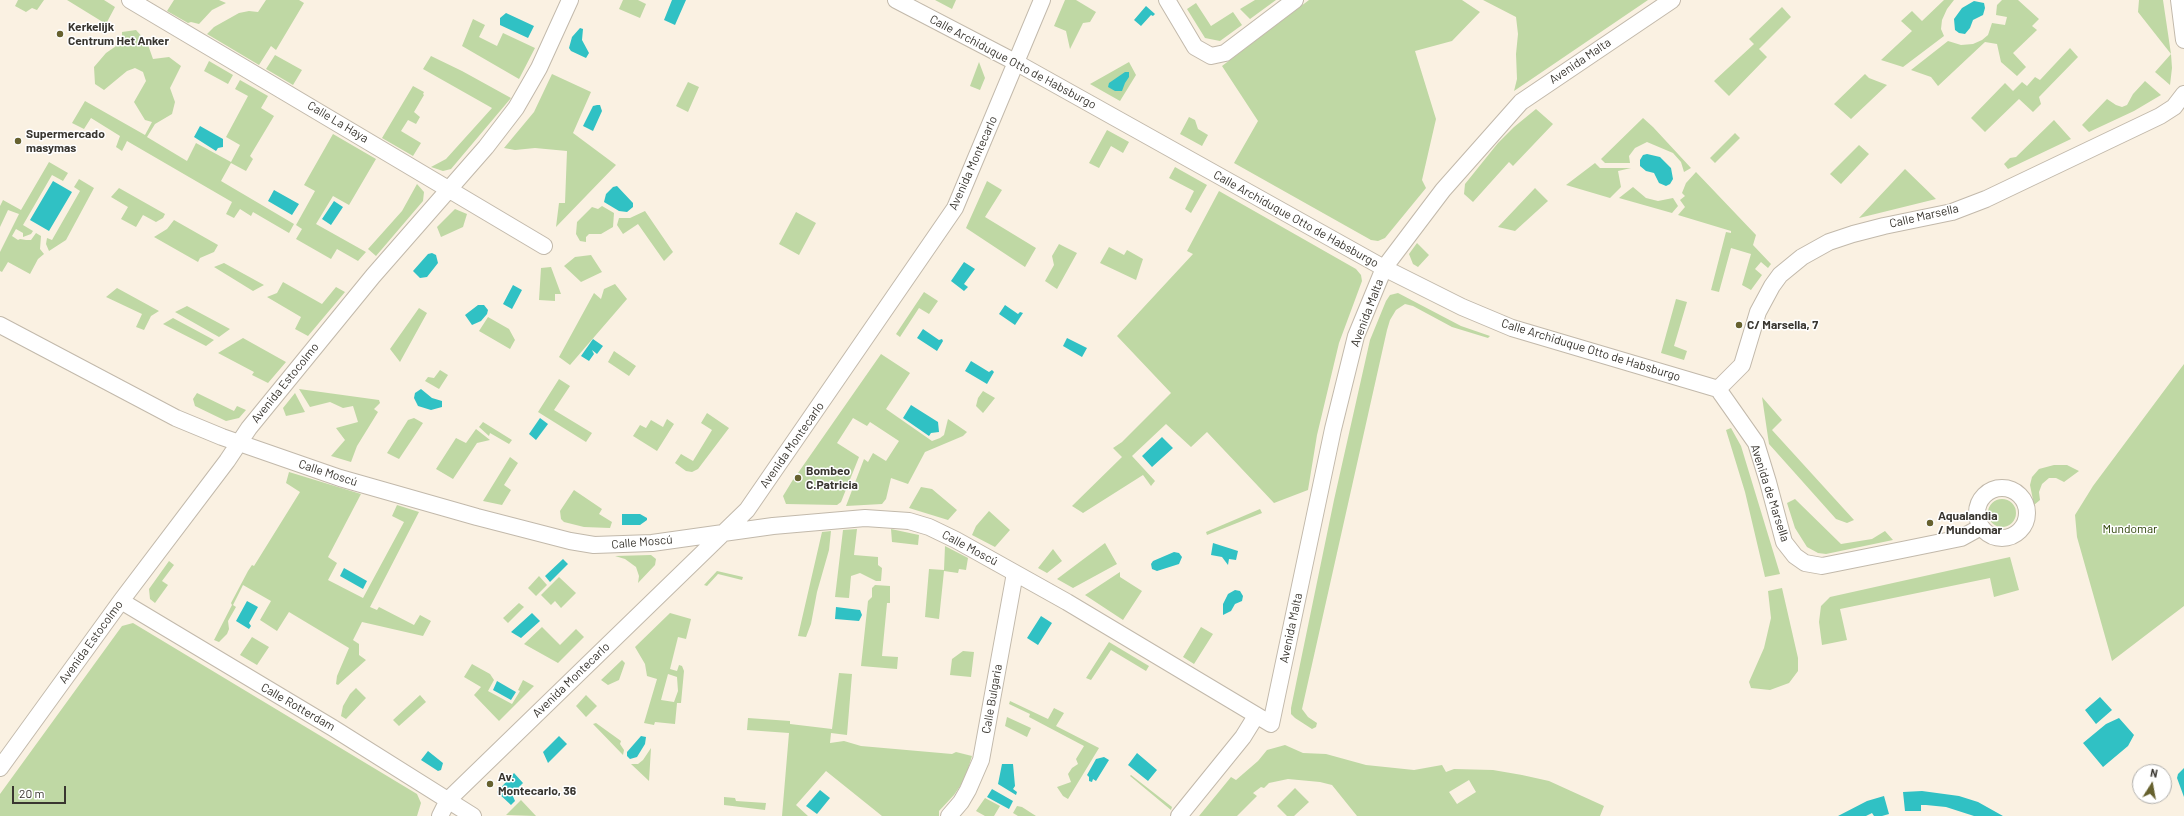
<!DOCTYPE html>
<meta charset="utf-8">
<style>
body{margin:0}
#map{position:relative;width:2184px;height:816px;overflow:hidden;background:#faf1e2;font-family:Barlow,sans-serif}
canvas{display:block}
.north{position:absolute;left:2132px;top:764px;width:40px;height:40px;box-sizing:border-box;background:#fff;border:1px solid #b0afac;border-radius:50%;rotate:11deg;font-size:11px;font-weight:700;line-height:16px;text-align:center;color:#393630}
.north::after{content:'';display:block;margin:auto;width:14px;height:18px;background:#66612e;clip-path:polygon(50% 0,100% 100%,50% 72%,0 100%)}
.scale{position:absolute;left:12px;top:786px;width:54px;height:18px;box-sizing:border-box;border:2px solid #393630;border-top:0;padding-left:5px;font-size:12px;line-height:14px;white-space:nowrap;color:#393630;-webkit-text-stroke:3px #fff;paint-order:stroke}
</style>
<div id="map">
<canvas width="2184" height="816"></canvas>
<div class="north">N</div>
<div class="scale">20 m</div>
</div>
<script>
const context = document.querySelector('canvas').getContext('2d');
context.lineJoin = 'round';
function paint(path, color) {
  context.fillStyle = color;
  context.fill(path, 'evenodd');
}
function poly(rows) {
  const path = new Path2D();
  for (const r of rows) {
    if (r.length === 3) {
      path.moveTo(r[0] + r[2], r[1]);
      path.arc(r[0], r[1], r[2], 0, 2 * Math.PI);
      continue;
    }
    path.moveTo(r[0], r[1]);
    for (let i = 2; i < r.length; i += 2) path.lineTo(r[i], r[i + 1]);
  }
  return path;
}
function strokePath(path, color, width, dash) {
  context.strokeStyle = color;
  context.lineWidth = width;
  context.lineCap = dash ? 'butt' : 'round';
  context.setLineDash(dash || []);
  context.stroke(path);
}
function drawText(font, color, halo, rows, align = 'center') {
  context.font = font + ' Barlow,sans-serif';
  context.lineWidth = 3;
  context.setLineDash([]);
  context.textBaseline = 'middle';
  context.strokeStyle = halo;
  context.fillStyle = color;
  for (const [text, x, y, turn = 0] of rows) {
    context.save();
    context.translate(x, y);
    context.rotate((+turn || 0) * Math.PI / 180);
    context.textAlign = isNaN(turn) ? turn : align;
    if (halo) context.strokeText(text, 0, 0);
    context.fillText(text, 0, 0);
    context.restore();
  }
}
paint(poly([
 [18,0,44,0,37,10,32,8,26,12,15,6],
 [67,0,104,0,115,7,106,24],
 [174,0,219,0,226,3,212,10,199,24,191,22,188,23,167,11],
 [266,0,299,0,304,3,276,50,271,46,259,65,207,34,214,27,239,13,249,11,258,12],
 [623,0,638,0,646,4,640,18,619,9],
 [935,0,956,0,952,9],
 [1065,0,1076,0,1096,12,1090,22,1083,23,1070,49,1066,31,1054,26],
 [1255,0,1276,0,1250,19,1240,9],
 [1309,0,1462,0,1480,12,1452,41,1415,51,1436,119,1422,180,1426,188,1385,238,1378,241,1371,240,1234,163,1258,121,1222,66],
 [1483,0,1648,0,1514,91,1517,79,1516,54,1518,34,1516,17],
 [1944,0,1954,0,1947,9,1942,20,1941,29,1944,36,1903,67,1881,60,1912,31,1901,21,1912,11,1922,21],
 [2002,0,2018,0,2039,19,2032,26,2037,30,2013,53,2026,67,2017,76,2001,62,1997,44,1985,42,1938,86,1931,77,1911,70,1948,41,1961,45,1973,44,1982,40,1988,35,1992,23,2005,25,2007,17,1996,15,1997,5],
 [2139,0,2163,0,2171,54,2172,68,2170,85,2155,72,2171,54,2138,12],
 [1196,3,1211,26,1233,12,1242,25,1220,41,1205,38,1187,9],
 [1782,7,1791,17,1759,49,1767,57,1729,96,1714,81,1754,44,1749,39],
 [473,19,485,25,479,37,497,46,503,33,535,48,519,79,462,46],
 [136,30,147,42,153,59,169,57,181,66,170,88,175,102,172,114,155,124,147,137,187,161,196,143,231,162,240,145,226,137,248,96,235,89,240,80,268,96,261,108,274,116,250,156,253,159,246,171,231,163,221,181,294,224,289,233,253,212,251,216,240,209,234,218,226,214,232,202,127,141,122,151,116,147,120,136,91,118,84,129,72,123,85,101,145,135,152,122,145,120,134,102,146,81,143,72,135,68,127,71,104,90,95,84,94,67,106,53,122,42,122,32],
 [2070,48,2078,57,2039,97,2041,104,2033,112,2019,99,1985,132,1971,118,2005,83,2013,91,2022,82,2027,86,2035,77,2040,80],
 [275,55,302,70,293,85,266,69],
 [431,56,462,71,511,98,451,169,443,171,431,167,446,159,492,108,423,69],
 [209,61,233,75,228,84,204,71],
 [979,62,985,78,980,90,970,86],
 [1129,62,1136,75,1120,101,1090,84],
 [552,74,591,92,573,133,616,165,556,227,559,203,565,203,567,151,535,148,515,150,504,148,534,112],
 [1865,74,1869,78,1887,85,1851,119,1834,104],
 [2145,81,2161,95,2134,111,2089,132,2082,125,2107,99,2116,105,2122,107,2127,105,2133,94],
 [688,82,699,87,688,112,676,106],
 [413,86,424,92,423,94,424,95,414,112,420,117,416,124,408,120,401,131,421,143,413,156,382,138],
 [1536,109,1553,124,1513,166,1509,162,1473,202,1464,194,1465,184,1498,143,1514,127],
 [1189,117,1195,120,1198,129,1208,135,1202,146,1180,134],
 [1643,118,1653,127,1691,168,1684,172,1681,162,1673,153,1647,142,1635,148,1629,156,1630,163,1605,163,1601,159],
 [2054,120,2071,139,2008,169,2004,164,2010,158,2016,157],
 [1107,130,1129,142,1123,153,1111,146,1099,168,1089,163],
 [1735,133,1740,138,1715,163,1710,158],
 [333,134,376,159,349,205,333,196,316,224,366,252,358,261,337,249,331,259,296,239,302,229,296,225,315,191,304,185],
 [1859,145,1869,154,1841,184,1830,174],
 [49,162,68,173,63,181,52,175,23,225,33,231,31,234,23,237,23,233,16,229,12,236,18,240,20,239,26,240,31,240,36,233,41,236,40,249,44,254,38,259,30,274,8,262,2,272,0,271,0,252,19,214,8,210,0,227,0,206,3,200,21,210],
 [1595,163,1600,168,1631,168,1618,171,1621,187,1610,198,1566,185],
 [1175,167,1207,185,1191,213,1185,209,1194,191,1169,178],
 [1905,169,1936,199,1859,218],
 [1696,172,1756,235,1753,245,1771,264,1768,268,1761,262,1755,269,1762,275,1751,290,1742,285,1751,254,1731,248,1719,292,1711,290,1726,232,1731,233,1731,231,1678,215,1685,207,1680,200,1685,196,1682,193,1686,183],
 [79,179,94,188,66,240,49,251,46,244,47,238,52,240,80,191,74,187],
 [987,181,1002,190,985,217,1036,248,1025,267,966,228],
 [417,184,424,192,423,201,376,256,368,249,402,211],
 [1633,187,1646,198,1658,201,1673,198,1678,206,1672,213,1619,198],
 [119,188,165,214,163,218,156,222,143,215,136,227,121,219,128,207,111,197],
 [1535,188,1548,201,1515,231,1498,227],
 [1219,191,1356,269,1361,275,1362,281,1339,343,1317,435,1308,490,1274,503,1207,432,1191,447,1166,424,1132,456,1155,481,1151,486,1143,475,1083,513,1072,506,1122,457,1113,448,1122,442,1171,393,1117,336,1193,254,1187,251],
 [602,206,614,213,613,227,601,234,589,234,586,237,586,242,580,241,576,234,577,222,592,207,598,209],
 [455,209,467,214,463,227,441,237,437,227],
 [645,211,673,252,664,261,638,224,623,234,617,225,619,218,630,218],
 [796,212,816,223,799,255,779,244],
 [174,220,218,245,214,252,200,258,198,262,154,237,167,229],
 [1417,243,1429,255,1418,267,1413,264,1409,254],
 [1059,244,1077,253,1057,289,1045,281,1054,265,1052,256],
 [1109,247,1124,255,1127,250,1143,259,1136,280,1100,263],
 [591,255,602,272,581,282,564,266,575,257],
 [224,263,264,285,253,291,214,267],
 [551,267,561,294,555,294,555,301,539,300,541,268],
 [283,282,322,304,336,287,345,292,308,336,295,329,301,317,267,297,277,293],
 [615,284,627,299,570,365,559,357,594,293,601,299,604,289],
 [117,288,159,311,151,316,144,330,136,327,142,314,106,297],
 [924,292,938,301,929,314,919,308,900,337,896,334],
 [1398,293,1461,326,1490,336,1488,338,1452,327,1413,306,1405,304,1396,310,1390,320,1387,330,1302,709,1308,717,1317,723,1316,727,1312,729,1295,718,1291,714,1291,708,1334,500,1370,340,1386,301,1390,295],
 [1676,299,1687,302,1674,346,1687,351,1684,360,1661,353],
 [187,306,230,329,219,337,175,312],
 [419,308,427,313,400,362,390,349],
 [488,317,509,329,515,340,510,349,479,331],
 [173,318,214,340,206,346,163,324],
 [243,338,286,362,268,383,252,375,254,372,218,353],
 [614,351,636,366,629,376,608,362],
 [881,354,910,373,886,409,932,441,940,438,944,435,948,419,967,432,963,436,925,452,908,484,891,478,886,499,882,504,846,506,864,459,868,462,873,453,886,461,899,441,870,422,867,426,853,418,837,443,859,457,841,502,837,505,786,504,783,496,794,478,799,481,802,477,798,473],
 [2184,364,2184,606,2112,661,2077,537,2075,515,2093,486],
 [440,370,448,375,439,389,425,381,428,377,434,378],
 [559,379,570,386,554,410,592,433,586,442,538,412],
 [299,389,379,400,380,403,374,409,378,412,357,446,351,462,331,456,345,440,336,428,358,422,353,406,343,408,330,402,310,407],
 [983,391,995,398,983,413,976,406,978,398],
 [197,393,234,411,237,406,246,410,239,418,226,421,195,406,193,399],
 [295,393,305,412,286,416,283,408],
 [1762,397,1782,420,1772,430,1854,520,1847,523,1836,519,1769,444],
 [707,413,729,428,698,469,692,472,686,471,675,463,681,454,693,461,712,430,701,423],
 [414,418,423,423,399,459,387,453,408,420],
 [667,419,674,424,657,451,633,436,640,425,646,428,651,420,663,427],
 [483,422,512,440,509,444,490,433,489,436,479,427],
 [1731,428,1741,446,1780,574,1765,577,1745,492,1726,430],
 [476,429,490,440,477,443,453,479,436,469,456,438,466,443],
 [510,457,518,463,504,485,511,490,502,505,483,501],
 [2054,465,2067,465,2079,471,2064,482,2056,478,2049,478,2042,484,2039,492,2040,500,2034,505,2030,485,2032,477,2039,469],
 [289,472,361,494,328,557,337,563,328,580,363,598,404,522,392,516,397,505,419,512,370,607,377,610,379,607,414,625,420,615,431,621,423,636,362,622,353,640,359,644,359,655,366,660,338,685,336,684,337,676,349,648,289,612,277,631,260,620,271,601,243,585,233,605,236,607,228,621,229,629,227,634,219,642,214,640,232,605,231,603,248,571,252,565,254,566,300,492,286,483],
 [921,487,932,489,957,510,948,520,909,508],
 [574,490,602,509,599,514,612,522,610,528,584,527,564,522,561,519,560,511],
 [2002,513,14],
 [1795,499,1841,544,1872,539,1885,531,1893,540,1826,554,1818,553,1807,547,1795,528,1787,503],
 [1260,509,1262,513,1207,535,1206,532],
 [989,511,1010,530,995,547,972,535,976,526],
 [857,529,854,555,878,557,878,565,882,568,881,581,876,581,860,573,851,576,849,598,835,597,843,530],
 [891,529,919,535,918,545,892,542],
 [831,531,829,550,817,592,811,624,806,637,798,636,822,532],
 [1105,543,1117,564,1073,588,1057,579],
 [945,546,968,558,966,570,959,569,958,573,944,571,939,619,925,617,929,569,944,570],
 [1053,549,1062,561,1047,573,1038,568],
 [651,555,656,559,655,565,638,583,639,576,636,567,625,559,615,556],
 [2010,557,2019,590,1994,597,1990,578,1840,609,1847,640,1822,645,1819,622,1821,606,1830,597],
 [169,561,174,565,162,581,168,585,155,603,150,599,149,589],
 [717,571,743,577,742,580,718,574,707,586,704,585],
 [1120,572,1120,577,1142,591,1123,620,1085,595],
 [539,576,547,585,536,596,528,588],
 [559,577,576,593,561,608,555,601,551,605,541,595],
 [875,585,890,586,890,603,887,603,882,656,898,657,897,669,861,666,868,601,872,597,872,588],
 [1782,588,1798,658,1798,671,1789,683,1770,690,1751,688,1749,682,1764,648,1771,618,1768,591],
 [519,603,524,607,508,623,503,618],
 [670,613,691,619,686,639,678,637,670,669,677,671,679,665,682,666,684,671,681,703,677,703,675,724,655,722,654,725,644,723,657,679,647,676,645,664,635,647],
 [668,674,677,677,678,691,674,702,661,700],
 [133,623,417,794,421,803,417,816,0,816,0,794,122,626],
 [542,627,560,645,576,629,584,637,558,663,524,644],
 [1201,627,1213,634,1194,664,1183,657],
 [252,637,269,647,257,665,240,655],
 [1109,642,1149,666,1146,671,1111,650,1091,680,1086,678],
 [963,651,974,652,971,677,950,675,952,659],
 [622,660,625,663,619,680,608,685,601,680],
 [472,664,490,674,494,680,488,691,512,704,520,691,518,690,523,680,534,686,499,721,474,695,481,687,464,677],
 [839,673,852,674,847,735,831,733,830,743,844,741,861,746,952,754,956,752,972,756,965,779,954,795,939,811,939,816,882,816,826,771,796,805,808,816,782,816,789,733,747,730,748,718,790,721,790,724,832,729],
 [356,688,366,698,346,719,341,716,343,706,350,694],
 [420,695,426,702,399,726,393,720],
 [586,695,597,706,586,717,576,706],
 [1010,701,1048,719,1054,708,1064,713,1056,726,1099,748,1068,799,1063,796,1057,787,1071,782,1068,774,1072,768,1078,764,1076,759,1084,746,1029,717,1030,714,1009,704],
 [1007,717,1031,728,1027,737,1005,726],
 [596,723,621,741,620,744,624,750,623,755,593,724],
 [1285,745,1303,753,1326,754,1366,765,1414,770,1442,765,1446,772,1454,769,1493,770,1522,775,1549,781,1604,806,1600,816,1357,816,1332,785,1320,782,1288,779,1269,783,1264,788,1261,787,1253,793,1257,796,1237,816,1199,816,1231,777,1236,780,1258,761,1267,750],
 [1469,780,1476,792,1457,804,1449,792],
 [651,748,649,781,631,764,638,764,643,760],
 [1131,775,1172,807,1171,810,1130,776],
 [1295,788,1309,802,1294,816,1287,816,1277,806],
 [724,797,735,798,736,801,766,803,765,810,724,805],
 [985,798,1000,806,994,816,985,816,976,811],
 [521,800,536,816,506,815],
 [1017,806,1022,807,1036,816,1018,816,1013,813]
]), '#bfd8a4');
paint(poly([
 [672,0,686,0,675,25,664,20],
 [1974,1,1984,3,1985,8,1983,15,1973,20,1970,28,1965,34,1959,33,1955,30,1954,19,1962,8],
 [1146,6,1155,14,1153,16,1151,15,1141,26,1134,20],
 [506,13,534,26,528,38,500,25,500,18],
 [580,28,583,29,582,40,589,53,586,58,571,51,569,48,572,37],
 [1125,72,1129,72,1129,77,1125,83,1122,91,1115,91,1108,87,1109,83],
 [597,105,600,105,602,111,593,131,583,126,593,106],
 [200,126,223,139,223,147,218,148,216,151,194,137],
 [1647,154,1660,157,1671,168,1673,179,1670,184,1666,186,1659,183,1654,173,1646,171,1640,166,1640,160,1643,155],
 [53,181,72,192,49,231,30,220],
 [617,186,633,203,633,207,627,212,619,211,604,202,606,194,613,187],
 [274,190,299,204,292,215,268,201],
 [334,201,343,207,331,225,322,219],
 [432,253,436,255,438,263,427,277,420,278,413,271,428,254],
 [964,262,975,269,964,284,968,287,964,291,951,281],
 [513,285,522,290,512,309,503,304],
 [478,305,484,305,488,310,487,314,481,321,472,325,465,315],
 [1005,305,1018,314,1020,312,1023,313,1015,325,999,314],
 [923,329,939,340,942,339,943,341,937,351,917,338],
 [1067,338,1087,348,1082,357,1063,346],
 [593,339,603,346,597,354,592,350,594,354,589,361,581,356],
 [971,361,989,372,992,370,994,372,987,384,965,371],
 [421,389,432,398,442,401,442,407,431,410,418,406,414,398,415,393],
 [911,405,938,422,939,432,931,433,929,436,903,418],
 [540,418,548,424,536,440,529,434],
 [1162,437,1173,448,1152,467,1142,456],
 [622,514,640,514,647,518,647,520,640,525,622,525],
 [1213,543,1238,551,1236,560,1229,559,1228,565,1222,557,1211,555],
 [1174,552,1179,553,1182,557,1179,564,1157,571,1152,569,1151,564,1153,561],
 [563,559,568,564,550,582,545,576],
 [344,568,367,581,363,589,340,576],
 [1235,590,1240,591,1243,596,1242,601,1235,604,1231,611,1223,615,1223,604,1228,594],
 [247,601,258,607,249,623,251,626,249,629,236,621],
 [836,607,860,610,862,615,859,621,835,619],
 [532,613,540,621,521,638,511,632],
 [1041,616,1052,623,1038,645,1027,638],
 [497,681,516,692,511,700,493,690],
 [2100,697,2112,710,2096,724,2085,710],
 [2119,718,2134,735,2128,746,2103,767,2083,743,2106,724],
 [559,736,567,744,548,763,543,752],
 [641,736,646,737,645,744,637,757,630,759,627,756,627,752],
 [428,751,443,763,441,770,438,771,421,760],
 [1137,753,1157,770,1148,781,1128,765],
 [1104,757,1109,760,1096,781,1093,779,1092,782,1089,781,1089,777,1087,775,1096,759],
 [1002,764,1013,764,1015,786,1013,789,1017,792,1016,795,998,784],
 [2184,768,2184,797,2177,778,2178,774],
 [514,773,523,783,512,794,515,801,511,805,497,792],
 [992,789,1013,801,1009,809,987,797],
 [820,790,830,798,817,814,806,806],
 [1922,791,1959,796,1978,802,2003,816,1974,816,1946,807,1926,805,1921,805,1921,811,1905,811,1903,792],
 [1884,796,1889,814,1882,816,1874,816,1872,813,1866,816,1838,816,1867,801]
]), '#30c1c4');
const street = poly([
 [130,0,544,246],
 [896,0,1017,63,1384,268,1462,307,1512,328,1718,389],
 [1167,0,1195,47,1211,56,1225,53,1295,0],
 [2179,0,2184,40],
 [0,325,176,418,222,437,340,478,477,517,570,541,594,545,652,543,773,526,865,518,909,521,929,527,956,540,1067,602,1271,724,1333,429,1356,336,1384,268,1443,190,1521,102,1672,0],
 [1718,389,1742,365,1758,312,1772,286,1780,275,1802,257,1829,242,1853,234,1884,226,1952,212,1986,199,2160,116,2174,107,2184,94],
 [1718,389,1756,443,1768,482,1784,542,1795,556,1805,563,1822,566,1902,550,1961,538,1981,527],
 [2002,513,25],
 [121,601,333,728,473,816],
 [0,768,121,601,227,461,249,428,373,276,486,147,516,108,539,68,570,0],
 [440,816,448,800,747,510,955,208,1042,0],
 [949,816,961,802,968,790,981,760,1015,573],
 [1179,816,1243,737,1256,716]
]);
strokePath(street, '#c2b9ab', 18);
strokePath(street, '#fff', 16);
for (const [x, y, r, color] of [
 [60,34,4,"#66612e"],
 [18,141,4,"#66612e"],
 [1739,325,4,"#66612e"],
 [798,478,4,"#66612e"],
 [1930,523,4,"#66612e"],
 [490,784,4,"#66612e"]
]) {
  const dot = new Path2D();
  dot.arc(x, y, r, 0, 2 * Math.PI);
  context.fillStyle = color;
  context.fill(dot);
  strokePath(dot, '#fff', 1.5);
}
drawText('bold 12px', '#393630', '#fff', [
 ["Kerkelijk",68,27],
 ["Centrum Het Anker",68,41],
 ["Supermercado",26,134],
 ["masymas",26,148],
 ["C/ Marsella, 7",1747,325],
 ["Bombeo",806,471],
 ["C.Patricia",806,485],
 ["Aqualandia",1938,516],
 ["/ Mundomar",1938,530],
 ["Av.",498,777],
 ["Montecarlo, 36",498,791]
], 'left');
drawText('12px', '#393630', '#fff', [
 ["Avenida Malta",1580,61,-34],
 ["Calle Archiduque Otto de Habsburgo",1013,62,28],
 ["Calle La Haya",338,122,31],
 ["Avenida Montecarlo",973,163,-66],
 ["Calle Marsella",1924,216,-13],
 ["Calle Archiduque Otto de Habsburgo",1296,219,29],
 ["Avenida Malta",1367,313,-69],
 ["Calle Archiduque Otto de Habsburgo",1591,350,17],
 ["Avenida Estocolmo",285,383,-51],
 ["Avenida Montecarlo",792,445,-55],
 ["Calle Moscú",328,473,18],
 ["Avenida de Marsella",1770,493,72],
 ["Calle Moscú",642,542,-5],
 ["Calle Moscú",970,548,28],
 ["Avenida Malta",1291,628,-78],
 ["Avenida Estocolmo",91,642,-54],
 ["Avenida Montecarlo",571,680,-44],
 ["Calle Bulgaria",992,699,-80],
 ["Calle Rotterdam",298,707,30]
]);
drawText('12px', '#294003', '#fff', [
 ["Mundomar",2130,529]
]);
</script>
